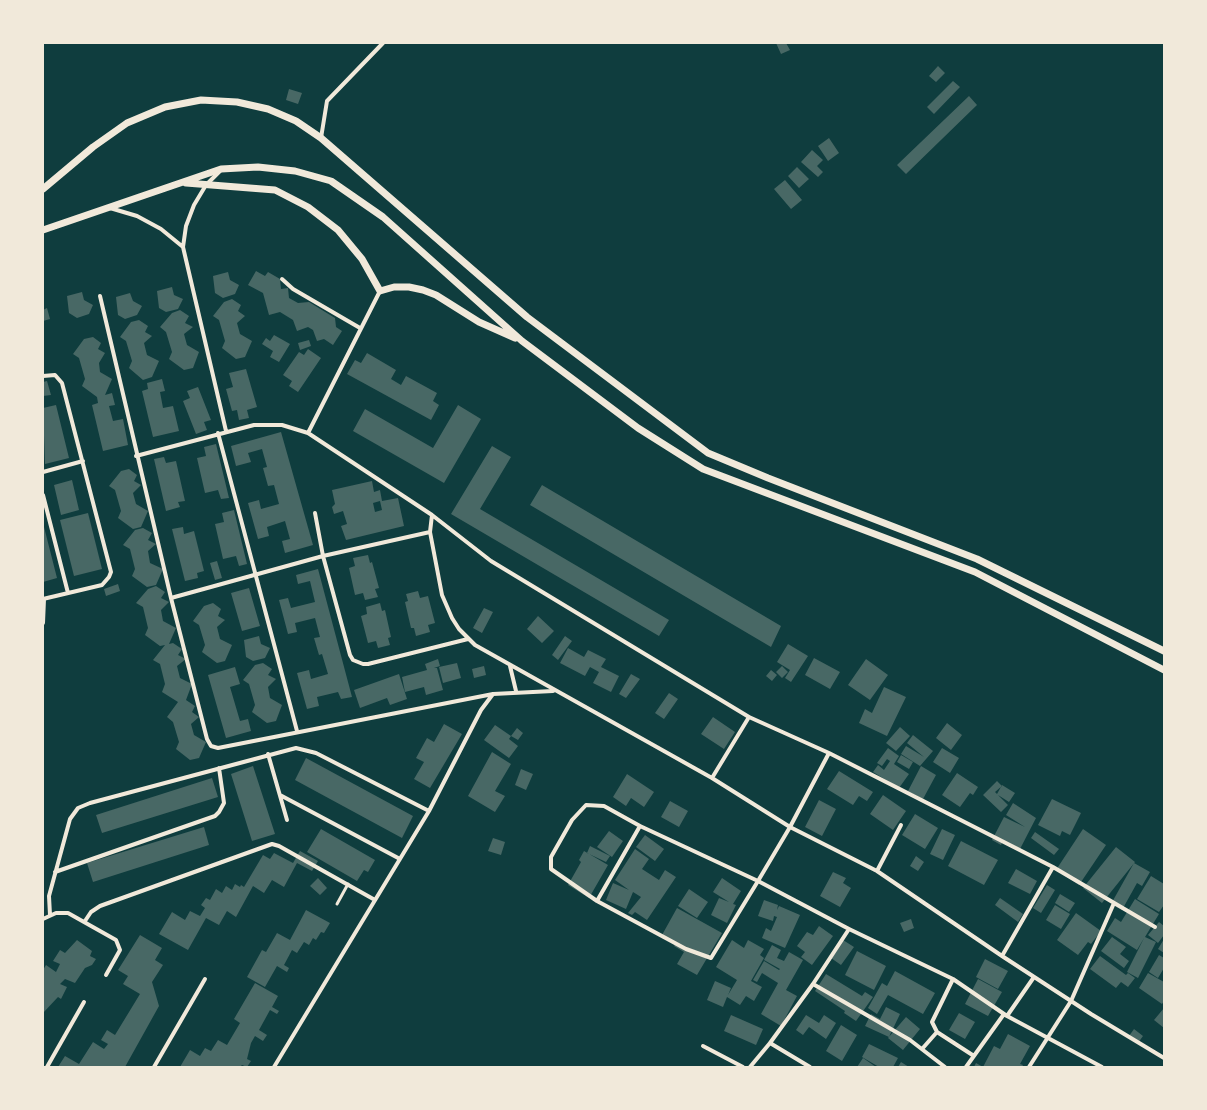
<!DOCTYPE html>
<style>
body{margin:0}
#map{position:relative;width:1207px;height:1110px;overflow:hidden;background:#0f3d3e;font-family:Inter,sans-serif}
canvas{display:block}
.frame{position:absolute;inset:0;border:44px solid #f1e9da;pointer-events:none}
</style>
<div id="map">
<canvas width="1207" height="1110"></canvas>
<div class="frame"></div>
</div>
<script>
const context = document.querySelector('canvas').getContext('2d');
context.lineJoin = 'round';
function paint(path, color) {
  context.fillStyle = color;
  context.fill(path, 'evenodd');
}
function poly(rows) {
  const path = new Path2D();
  for (const r of rows) {
    path.moveTo(r[0], r[1]);
    for (let i = 2; i < r.length; i += 2) path.lineTo(r[i], r[i + 1]);
  }
  return path;
}
function strokePath(path, color, width, dash) {
  context.strokeStyle = color;
  context.lineWidth = width;
  context.lineCap = dash ? 'butt' : 'round';
  context.setLineDash(dash || []);
  context.stroke(path);
}
paint(poly([
 [776,43,786,43,790,50,781,54],
 [938,66,945,73,936,82,929,76],
 [953,81,960,87,934,114,927,107],
 [289,89,302,93,298,104,286,100],
 [969,96,977,105,906,174,897,165],
 [829,138,839,153,828,161,818,146],
 [812,150,823,160,817,166,823,172,818,177,801,162],
 [797,167,809,179,799,188,788,176],
 [785,180,802,200,791,209,774,189],
 [256,271,265,276,268,272,280,279,281,289,288,288,289,298,298,303,309,302,335,318,336,327,342,331,333,345,324,339,317,341,313,330,308,327,297,331,293,320,280,312,269,315,263,293,248,285],
 [228,272,230,280,239,285,235,294,223,298,215,293,213,276],
 [172,287,174,295,183,299,178,309,166,312,159,308,157,291],
 [82,292,84,300,93,305,89,314,77,318,69,313,67,296],
 [130,293,133,301,142,306,137,315,125,319,118,315,116,297],
 [232,299,241,305,238,311,245,316,237,323,240,334,252,341,245,357,236,359,222,348,225,341,219,320,213,316,224,302],
 [47,308,50,319,43,321,43,310],
 [180,310,189,316,185,323,193,327,184,334,187,345,199,352,193,368,184,370,169,359,172,352,166,332,160,327,172,313],
 [139,320,148,326,145,332,152,336,144,343,147,355,159,361,152,377,143,380,129,368,132,361,126,341,120,337,131,322],
 [274,335,290,344,279,362,270,357,273,351,262,344,266,338,270,341],
 [93,337,101,343,98,349,105,353,99,363,100,372,112,379,105,395,112,393,115,405,109,406,113,421,123,419,128,445,103,451,92,405,98,403,97,397,82,386,85,379,79,358,73,354,84,339],
 [309,340,311,346,300,350,298,343],
 [308,349,321,358,298,392,289,386,292,381,283,375,299,352,304,355],
 [367,353,396,370,391,379,401,385,406,376,437,393,433,401,439,405,431,420,347,374,355,360,361,363],
 [246,369,257,407,247,410,249,418,239,420,237,410,232,411,226,389,233,387,229,373],
 [162,379,165,391,160,392,163,408,173,406,179,431,153,437,142,391,148,389,147,383],
 [47,381,51,395,43,396,43,382],
 [198,387,211,420,204,422,207,430,196,434,183,401,190,398,187,391],
 [56,405,69,458,45,464,43,408],
 [458,405,481,419,444,483,353,431,365,409,433,448],
 [281,432,313,545,285,553,282,541,290,539,285,521,267,527,269,536,258,539,248,503,259,500,261,509,279,504,274,485,268,486,263,468,267,467,262,449,248,453,251,462,236,466,231,446],
 [216,444,229,498,221,499,218,490,205,493,197,458,206,456,204,447],
 [492,446,511,457,480,509,669,620,659,636,451,514],
 [164,457,166,463,176,461,185,501,178,502,180,507,166,511,154,459],
 [129,469,137,475,134,481,141,485,133,493,136,504,148,511,141,527,133,529,118,518,121,511,115,490,109,486,121,471],
 [72,480,79,510,61,515,54,485],
 [372,481,374,492,380,490,382,501,398,498,404,526,346,540,341,526,347,524,343,511,334,514,332,507,335,504,332,490],
 [380,501,382,510,375,512,373,503],
 [542,485,781,626,771,647,530,505],
 [234,510,247,564,239,566,236,556,223,559,215,524,224,522,222,513],
 [88,513,102,569,74,576,60,520],
 [43,523,57,578,43,582],
 [183,527,184,534,194,531,204,571,197,573,198,578,185,581,172,529],
 [143,528,152,533,148,540,156,544,148,551,150,563,163,569,156,585,147,587,132,576,135,569,130,549,123,545,135,530],
 [368,555,370,563,372,562,379,588,375,589,378,597,365,600,363,593,355,595,349,568,355,566,353,558],
 [217,561,222,578,215,580,210,563],
 [318,569,352,697,341,699,338,692,317,697,319,706,307,709,297,673,309,670,311,679,328,674,322,654,319,655,314,638,320,637,315,618,295,623,297,632,288,634,279,600,288,598,291,608,315,602,310,581,298,584,296,575],
 [118,584,120,591,106,596,104,589],
 [156,586,165,592,161,598,169,602,161,610,163,621,176,628,169,644,173,643,182,649,178,655,186,659,177,666,180,678,192,684,186,700,195,706,192,712,199,717,191,724,194,735,206,742,199,758,190,760,176,749,179,742,173,722,167,717,178,702,162,692,165,684,160,664,153,660,165,645,160,646,145,635,148,628,143,607,136,603,148,589],
 [249,588,260,626,242,631,231,593],
 [418,591,420,598,428,596,435,623,428,625,430,632,416,636,414,628,411,628,405,602,408,601,406,594],
 [213,603,221,609,218,616,225,620,217,627,220,639,232,645,225,661,217,663,202,652,205,645,199,625,193,621,204,606],
 [380,603,382,611,385,610,391,637,388,638,390,645,378,648,376,641,368,643,361,616,367,614,366,607],
 [484,608,493,612,482,633,473,628],
 [538,616,554,631,542,643,527,629],
 [259,636,261,644,270,648,265,658,253,661,246,657,244,640],
 [565,636,572,641,558,660,552,655],
 [788,644,808,656,791,682,785,678,790,670,777,662],
 [568,648,584,657,588,650,606,659,601,667,619,676,611,692,593,683,599,672,590,667,585,676,560,663],
 [814,658,840,672,830,689,805,675],
 [438,659,440,666,434,668,437,668,443,690,426,695,424,687,405,692,402,677,427,670,425,664],
 [866,659,888,675,870,700,848,685],
 [263,663,272,669,268,675,276,679,268,687,270,698,282,705,276,721,267,723,252,712,255,705,249,684,243,680,255,665],
 [457,663,461,678,443,683,439,667],
 [484,666,486,675,474,678,472,669],
 [782,666,788,672,782,678,776,672],
 [235,667,240,684,230,687,240,721,248,719,251,731,226,738,208,675],
 [771,670,777,675,772,681,766,676],
 [399,674,407,699,390,705,387,698,360,708,354,690],
 [631,674,640,679,626,698,619,694],
 [884,687,906,697,887,736,859,723,865,709,872,713],
 [669,693,678,699,664,719,655,713],
 [713,717,735,732,724,749,701,734],
 [947,723,962,735,951,750,936,738],
 [444,724,462,734,430,788,414,779,424,762,416,758,427,738,434,742],
 [495,725,511,736,509,739,518,746,509,758,484,740],
 [900,727,910,736,896,751,886,743],
 [517,728,523,733,518,740,511,736],
 [913,735,933,751,920,766,901,754,906,746,924,757,907,743],
 [888,748,899,756,894,764,909,774,899,788,873,772,878,765,884,770,890,761,887,759,882,766,877,763],
 [942,748,959,758,950,773,933,762],
 [492,752,511,764,495,791,505,796,495,812,468,796],
 [901,755,913,762,909,769,897,762],
 [306,758,413,816,402,838,295,780],
 [253,766,275,834,252,841,231,774],
 [921,766,936,775,923,799,908,791],
 [521,769,533,774,526,790,515,785],
 [839,771,873,792,867,801,859,796,853,805,827,789],
 [957,773,978,787,973,795,970,793,960,807,942,795],
 [627,774,654,792,644,807,631,798,626,806,613,797],
 [212,778,218,797,102,833,96,815],
 [997,781,1002,786,995,792,997,794,1002,785,1015,793,1009,802,998,795,1008,805,1001,812,983,795],
 [883,795,906,811,893,830,870,814],
 [1052,799,1081,813,1070,835,1062,831,1060,836,1038,825],
 [819,800,836,809,822,836,805,827],
 [670,801,688,811,679,827,661,817],
 [1013,803,1036,818,1020,849,1003,841,1001,845,992,840,1004,817,1025,827,1006,815],
 [915,814,938,828,925,849,902,835],
 [204,827,209,845,93,882,87,863],
 [321,829,375,860,368,872,364,870,357,881,307,852],
 [942,829,955,835,943,860,930,854],
 [1083,829,1106,845,1079,885,1056,870],
 [609,831,623,841,612,857,597,847],
 [1035,832,1059,849,1054,855,1031,838],
 [645,835,664,849,655,861,636,847],
 [493,838,505,842,501,855,488,851],
 [961,841,998,860,984,885,948,866],
 [590,846,610,856,606,862,587,853],
 [1116,847,1135,862,1102,903,1083,888],
 [635,849,649,859,642,869,659,880,665,870,676,877,647,920,635,912,632,915,628,913,641,897,633,892,626,909,606,900,613,883,629,890,615,880],
 [300,851,318,861,312,871,297,863,284,887,272,880,264,893,253,886,236,917,227,911,219,925,206,918,188,950,159,934,172,912,185,920,190,911,200,916,205,908,201,905,206,898,210,900,216,889,222,893,226,886,232,890,235,884,240,887,241,885,244,887,263,855,270,859,274,853,293,863],
 [584,851,608,865,589,898,568,885,581,862,579,860],
 [916,856,924,862,918,871,910,866],
 [1134,863,1150,872,1142,886,1137,883,1122,910,1111,904],
 [1016,869,1037,881,1030,894,1008,883],
 [833,872,846,878,843,883,851,888,840,907,820,896],
 [1151,876,1164,884,1164,905,1159,912,1137,899],
 [318,878,327,888,320,895,310,886],
 [722,878,741,891,733,904,736,905,727,923,711,915,719,898,729,902,713,892],
 [1047,885,1055,890,1041,913,1033,908],
 [689,889,708,902,697,918,678,906],
 [1060,894,1075,903,1069,912,1055,903],
 [1000,898,1023,914,1018,922,995,905],
 [1135,899,1159,914,1145,937,1156,942,1138,978,1127,972,1144,938,1137,950,1107,931,1115,918,1121,922],
 [764,900,778,905,777,910,779,906,800,915,785,948,762,938,766,928,771,931,777,917,774,916,773,921,758,916],
 [1055,905,1070,914,1061,929,1046,920],
 [677,908,722,933,697,975,677,964,684,952,674,946,676,943,662,935],
 [306,910,330,923,324,933,321,932,316,940,313,938,309,945,304,942,297,953,292,950,284,965,289,968,287,972,277,966,265,987,247,977,262,950,266,952,277,933,290,940],
 [1076,913,1101,931,1091,944,1088,942,1078,955,1057,940],
 [911,919,914,928,904,932,900,923],
 [1159,922,1164,926,1164,935,1158,943,1148,935],
 [819,926,833,936,812,965,801,957,805,952,797,946,807,932,813,935],
 [140,935,162,948,155,960,163,965,152,982,159,1006,125,1067,58,1067,65,1056,79,1064,93,1042,104,1049,108,1044,101,1040,107,1030,115,1035,140,994,123,984,128,976,118,970],
 [1112,937,1126,947,1120,954,1129,961,1124,968,1101,951],
 [1164,939,1164,953,1158,949],
 [77,940,92,951,90,956,96,959,92,965,85,968,75,983,65,979,60,984,67,987,61,999,58,997,43,1013,43,970,46,965,56,972,60,964,53,961,60,950,65,953],
 [732,940,744,948,748,940,764,949,760,955,764,958,751,981,762,987,754,1001,746,996,740,1005,727,997,723,1007,707,1000,715,981,731,988,728,995,737,980,716,967],
 [843,940,854,947,841,965,831,958],
 [772,945,781,950,777,958,784,961,789,952,803,960,786,990,797,996,781,1026,761,1014,777,985,783,988,777,985,778,983,762,973,757,982,753,980,764,961,779,970,780,969,764,960],
 [857,951,886,966,874,990,845,975],
 [1159,955,1164,958,1164,968,1158,978,1149,972],
 [1100,956,1126,975,1128,973,1135,978,1128,987,1121,982,1116,988,1090,969],
 [985,959,1008,971,998,989,976,977],
 [895,971,935,993,923,1014,888,995,877,1014,868,1008,882,983,887,986],
 [1148,973,1164,982,1164,1001,1162,1004,1139,988],
 [826,974,862,996,865,992,873,997,856,1021,844,1013,845,1011,815,991],
 [978,979,1002,992,988,1016,965,1004],
 [255,983,278,996,272,1007,279,1011,277,1014,270,1010,259,1030,267,1035,263,1041,255,1036,251,1043,247,1059,251,1061,247,1067,242,1065,240,1067,180,1067,190,1050,200,1056,205,1048,211,1051,218,1040,227,1045,240,1023,234,1019],
 [886,1007,900,1014,889,1037,865,1026,871,1014,880,1019],
 [1164,1008,1164,1028,1154,1020],
 [959,1013,975,1022,965,1039,949,1030],
 [731,1015,763,1029,756,1045,724,1031],
 [806,1015,819,1023,824,1015,836,1023,826,1039,809,1027,803,1035,796,1030],
 [906,1017,920,1029,903,1050,888,1038],
 [841,1025,857,1035,842,1061,826,1051],
 [1134,1029,1143,1036,1138,1043,1129,1036],
 [1008,1034,1030,1046,1020,1064,1023,1065,1022,1067,974,1067,976,1063,983,1067,994,1046,1000,1049],
 [869,1044,898,1058,893,1067,879,1067,862,1057],
 [863,1058,876,1067,857,1067],
 [901,1062,909,1067,898,1067]
]), '#486865');
strokePath(poly([
 [337,904,348,884]
]), '#f1e9da', 3);
strokePath(poly([
 [321,138,327,101,383,43],
 [220,171,206,185,194,205,186,226,183,247,226,431],
 [110,208,137,216,161,229,183,247],
 [282,279,293,289,360,328],
 [100,296,171,598,207,739,211,746,218,748,493,694,553,691],
 [43,376,55,375,62,383,111,572,109,577,102,585,43,599],
 [218,433,297,731],
 [308,433,380,291],
 [136,456,254,425,282,425,308,433,432,515,491,561,749,717,829,753,1053,867,1155,927],
 [43,472,83,461],
 [43,495,68,593],
 [315,513,323,556,350,655,353,660,363,664,368,664,468,639],
 [432,515,430,532,442,595,452,618,459,629,475,645,712,778,790,827,877,871,1002,956,1091,1014,1164,1058],
 [171,598,323,556,430,532],
 [43,623,44,599],
 [510,666,516,691],
 [829,753,790,827,758,881,711,958,686,949,597,901,551,869,551,857,572,820,586,805,604,806,640,826,758,881,849,929,953,979,932,1022,937,1032],
 [268,754,287,820],
 [712,778,749,717],
 [280,795,400,859],
 [877,871,901,825],
 [55,872,215,816,219,812,224,803,219,768],
 [597,901,640,826],
 [50,915,49,896,70,819,78,808,90,803,296,748,316,753,429,811],
 [43,919,56,913,68,913,116,940,120,950,106,975],
 [85,921,91,912,100,906,272,844,279,846,375,900],
 [1002,956,1053,867],
 [953,979,1007,1016,1102,1067],
 [813,984,910,1040,945,1067],
 [1007,1016,1034,977],
 [770,1043,813,984,849,929],
 [703,1046,743,1067],
 [922,1049,937,1032,974,1056],
 [47,1067,84,1002],
 [154,1067,205,979],
 [274,1067,429,811,481,710,493,694],
 [750,1067,770,1043,810,1067],
 [966,1067,1004,1014],
 [1029,1067,1071,1001,1114,903]
]), '#f1e9da', 4);
strokePath(poly([
 [186,183,275,190,308,207,338,230,362,259,380,291,394,287,409,287,423,290,436,295,479,322,515,338],
 [43,189,93,147,127,123,165,107,201,100,237,102,268,109,296,121,321,138,527,317,708,453,768,478,977,559,1164,651],
 [43,230,221,169,258,167,295,171,331,181,383,217,522,341,638,428,703,469,975,572,1164,670]
]), '#f1e9da', 7);
</script>
